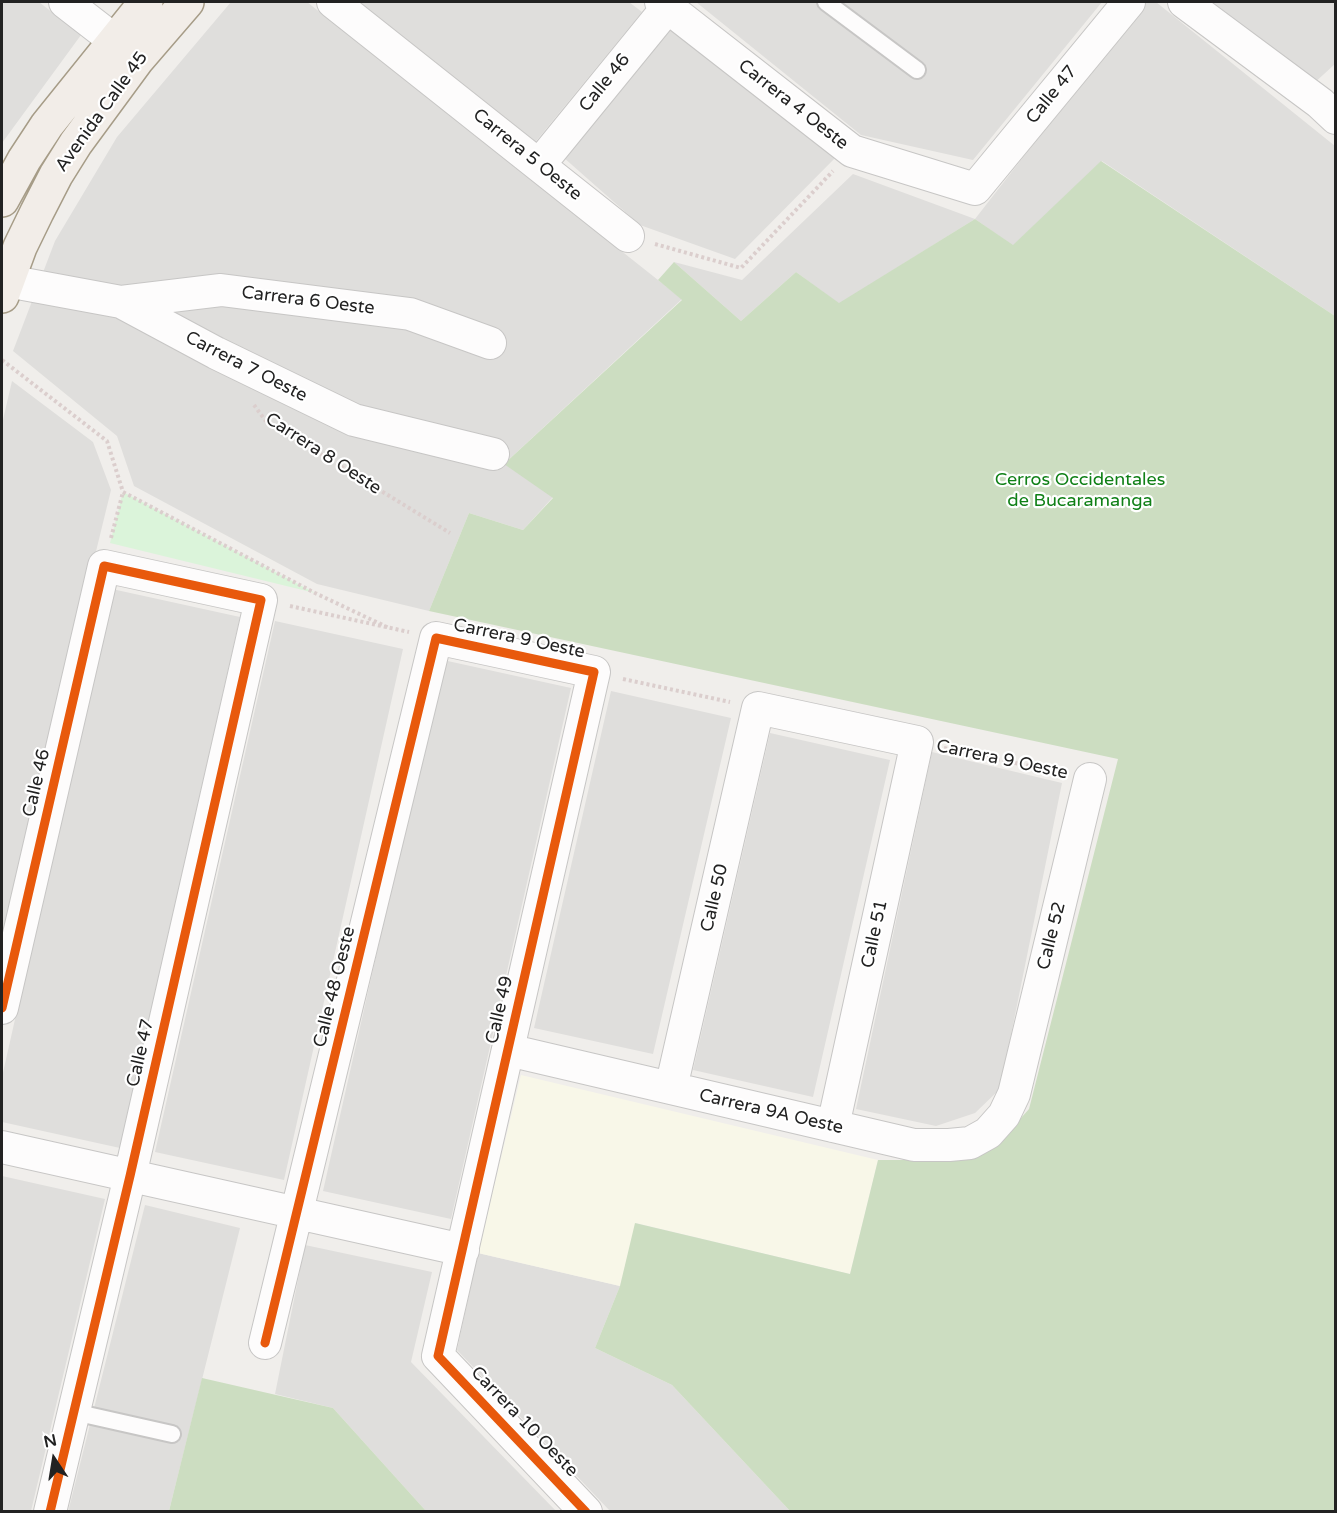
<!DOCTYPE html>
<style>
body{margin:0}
#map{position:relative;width:1337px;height:1513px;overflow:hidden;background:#f0eeeb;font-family:"Varela Round",sans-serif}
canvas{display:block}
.frame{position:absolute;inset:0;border:3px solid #222;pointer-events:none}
.north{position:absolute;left:24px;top:1429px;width:60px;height:60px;-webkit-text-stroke:4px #fff;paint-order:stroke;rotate:348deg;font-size:16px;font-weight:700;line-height:24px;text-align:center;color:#222}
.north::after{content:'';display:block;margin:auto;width:21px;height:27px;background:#222;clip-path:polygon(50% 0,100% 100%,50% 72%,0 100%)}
</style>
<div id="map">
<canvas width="1337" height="1513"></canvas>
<div class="frame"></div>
<div class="north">N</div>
</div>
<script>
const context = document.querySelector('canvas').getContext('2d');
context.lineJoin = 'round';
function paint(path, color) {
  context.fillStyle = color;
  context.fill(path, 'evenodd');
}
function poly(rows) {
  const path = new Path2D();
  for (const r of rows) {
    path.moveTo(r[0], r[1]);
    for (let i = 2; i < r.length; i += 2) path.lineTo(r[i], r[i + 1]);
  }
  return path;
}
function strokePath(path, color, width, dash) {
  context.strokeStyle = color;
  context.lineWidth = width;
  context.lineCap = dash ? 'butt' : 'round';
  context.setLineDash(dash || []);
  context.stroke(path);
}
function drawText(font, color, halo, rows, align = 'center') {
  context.font = font + ' "Varela Round",sans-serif';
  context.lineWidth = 4.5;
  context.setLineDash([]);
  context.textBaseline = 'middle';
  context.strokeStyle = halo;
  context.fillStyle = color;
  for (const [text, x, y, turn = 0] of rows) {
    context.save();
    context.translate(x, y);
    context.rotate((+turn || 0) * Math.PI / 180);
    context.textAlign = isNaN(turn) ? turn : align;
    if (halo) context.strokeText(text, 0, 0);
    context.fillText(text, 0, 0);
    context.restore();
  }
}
paint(poly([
 [2,2,39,2,81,35,2,143],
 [231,2,307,2,682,299,505,463,553,497,523,530,469,513,429,611,317,584,134,486,117,436,13,351,55,241,117,137],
 [354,2,629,2,642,12,532,146],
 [696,2,1102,2,973,160,861,135],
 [1144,2,1156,2,1335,146,1335,316,1102,161,1013,246,975,219,839,304,796,272,741,321,674,262,742,280,853,174,975,219],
 [1212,2,1335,2,1335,64,1312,85],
 [671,26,839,154,735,259,640,225,563,157],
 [12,381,93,442,111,490,2,936,2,424],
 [112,589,240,617,120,1148,2,1122,2,1077],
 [275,621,403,649,284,1180,155,1152],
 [443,660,571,688,451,1219,323,1191],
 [611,691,731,718,653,1054,534,1028],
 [770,733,890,760,813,1097,693,1070],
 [932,752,1062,783,1000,1089,975,1113,936,1126,856,1109],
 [2,1176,105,1199,31,1511,2,1511],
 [145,1205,240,1228,169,1511,68,1512],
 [305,1245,432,1272,411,1362,556,1511,426,1511,333,1408,275,1394],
 [478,1253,620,1286,595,1348,672,1385,790,1511,610,1511,457,1350]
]), '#dfdedc');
paint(poly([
 [521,1075,878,1160,850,1274,636,1223,620,1286,478,1253]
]), '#f8f7e8');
paint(poly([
 [1101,161,1335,316,1335,1511,790,1511,672,1385,595,1348,620,1286,635,1223,850,1274,878,1160,953,1160,997,1145,1029,1109,1118,759,429,611,469,513,523,530,553,498,504,464,682,300,658,280,674,262,741,321,796,272,839,303,975,219,1013,245],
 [202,1378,333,1408,426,1511,169,1511]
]), '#ccddc1');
paint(poly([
 [123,492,315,593,110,543]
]), '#dbf4da');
const service = poly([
 [826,2,917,70],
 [74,1412,172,1434]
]);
const minor = poly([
 [65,2,114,40],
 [333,2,628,236],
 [661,2,852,151,975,189,1129,2],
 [1184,2,1320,103,1336,118],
 [539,165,672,2],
 [2,280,121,302,216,353,354,420,493,454],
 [121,302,221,290,410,314,490,343],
 [2,1008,104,566,261,600,130,1176,50,1512],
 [508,1050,914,1145,949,1145,970,1143,988,1133,1004,1115,1014,1094,1090,779],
 [671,1088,758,708,917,742,833,1126],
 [2,1147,463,1250],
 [265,1343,436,638,594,672,438,1356,586,1512]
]);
const primary = poly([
 [2,200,24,160,47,125,146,2],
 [2,296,20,247,37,212,56,175,76,143,137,60,187,2]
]);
strokePath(service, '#c7c6c5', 20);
strokePath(minor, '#c7c6c5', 34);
strokePath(primary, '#a69c87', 36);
strokePath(poly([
 [655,244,741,268,833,171],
 [2,360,107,441,123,492],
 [254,405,265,420,450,533],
 [123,492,315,593,389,628],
 [111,538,123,492],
 [290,606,409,632],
 [623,679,730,702],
 [944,748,1063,773]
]), '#dbcecd', 4, [3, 3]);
strokePath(service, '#fdfcfc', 16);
strokePath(minor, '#fdfcfc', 32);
strokePath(primary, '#f2ede8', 33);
strokePath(poly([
 [2,1008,104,566,261,600,130,1176,50,1512],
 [265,1343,436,638,594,672,438,1356,586,1512]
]), '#e8590c', 9);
drawText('18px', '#222', '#fff', [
 ["Calle 46",605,83,-51],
 ["Calle 47",1052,95,-51],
 ["Carrera 4 Oeste",793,105,38],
 ["Avenida Calle 45",102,112,-54],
 ["Carrera 5 Oeste",527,155,39],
 ["Carrera 6 Oeste",308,301,7],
 ["Carrera 7 Oeste",246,367,27],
 ["Carrera 8 Oeste",323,454,33],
 ["Carrera 9 Oeste",519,639,12],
 ["Carrera 9 Oeste",1002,760,12],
 ["Calle 46",37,783,-77],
 ["Calle 50",715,898,-77],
 ["Calle 51",875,934,-78],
 ["Calle 52",1052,936,-76],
 ["Calle 48 Oeste",335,987,-76],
 ["Calle 49",500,1010,-77],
 ["Calle 47",141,1053,-77],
 ["Carrera 9A Oeste",771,1112,13],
 ["Carrera 10 Oeste",524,1422,46]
]);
drawText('18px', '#108017', '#fff', [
 ["Cerros Occidentales",1080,480],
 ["de Bucaramanga",1080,501]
]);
</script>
